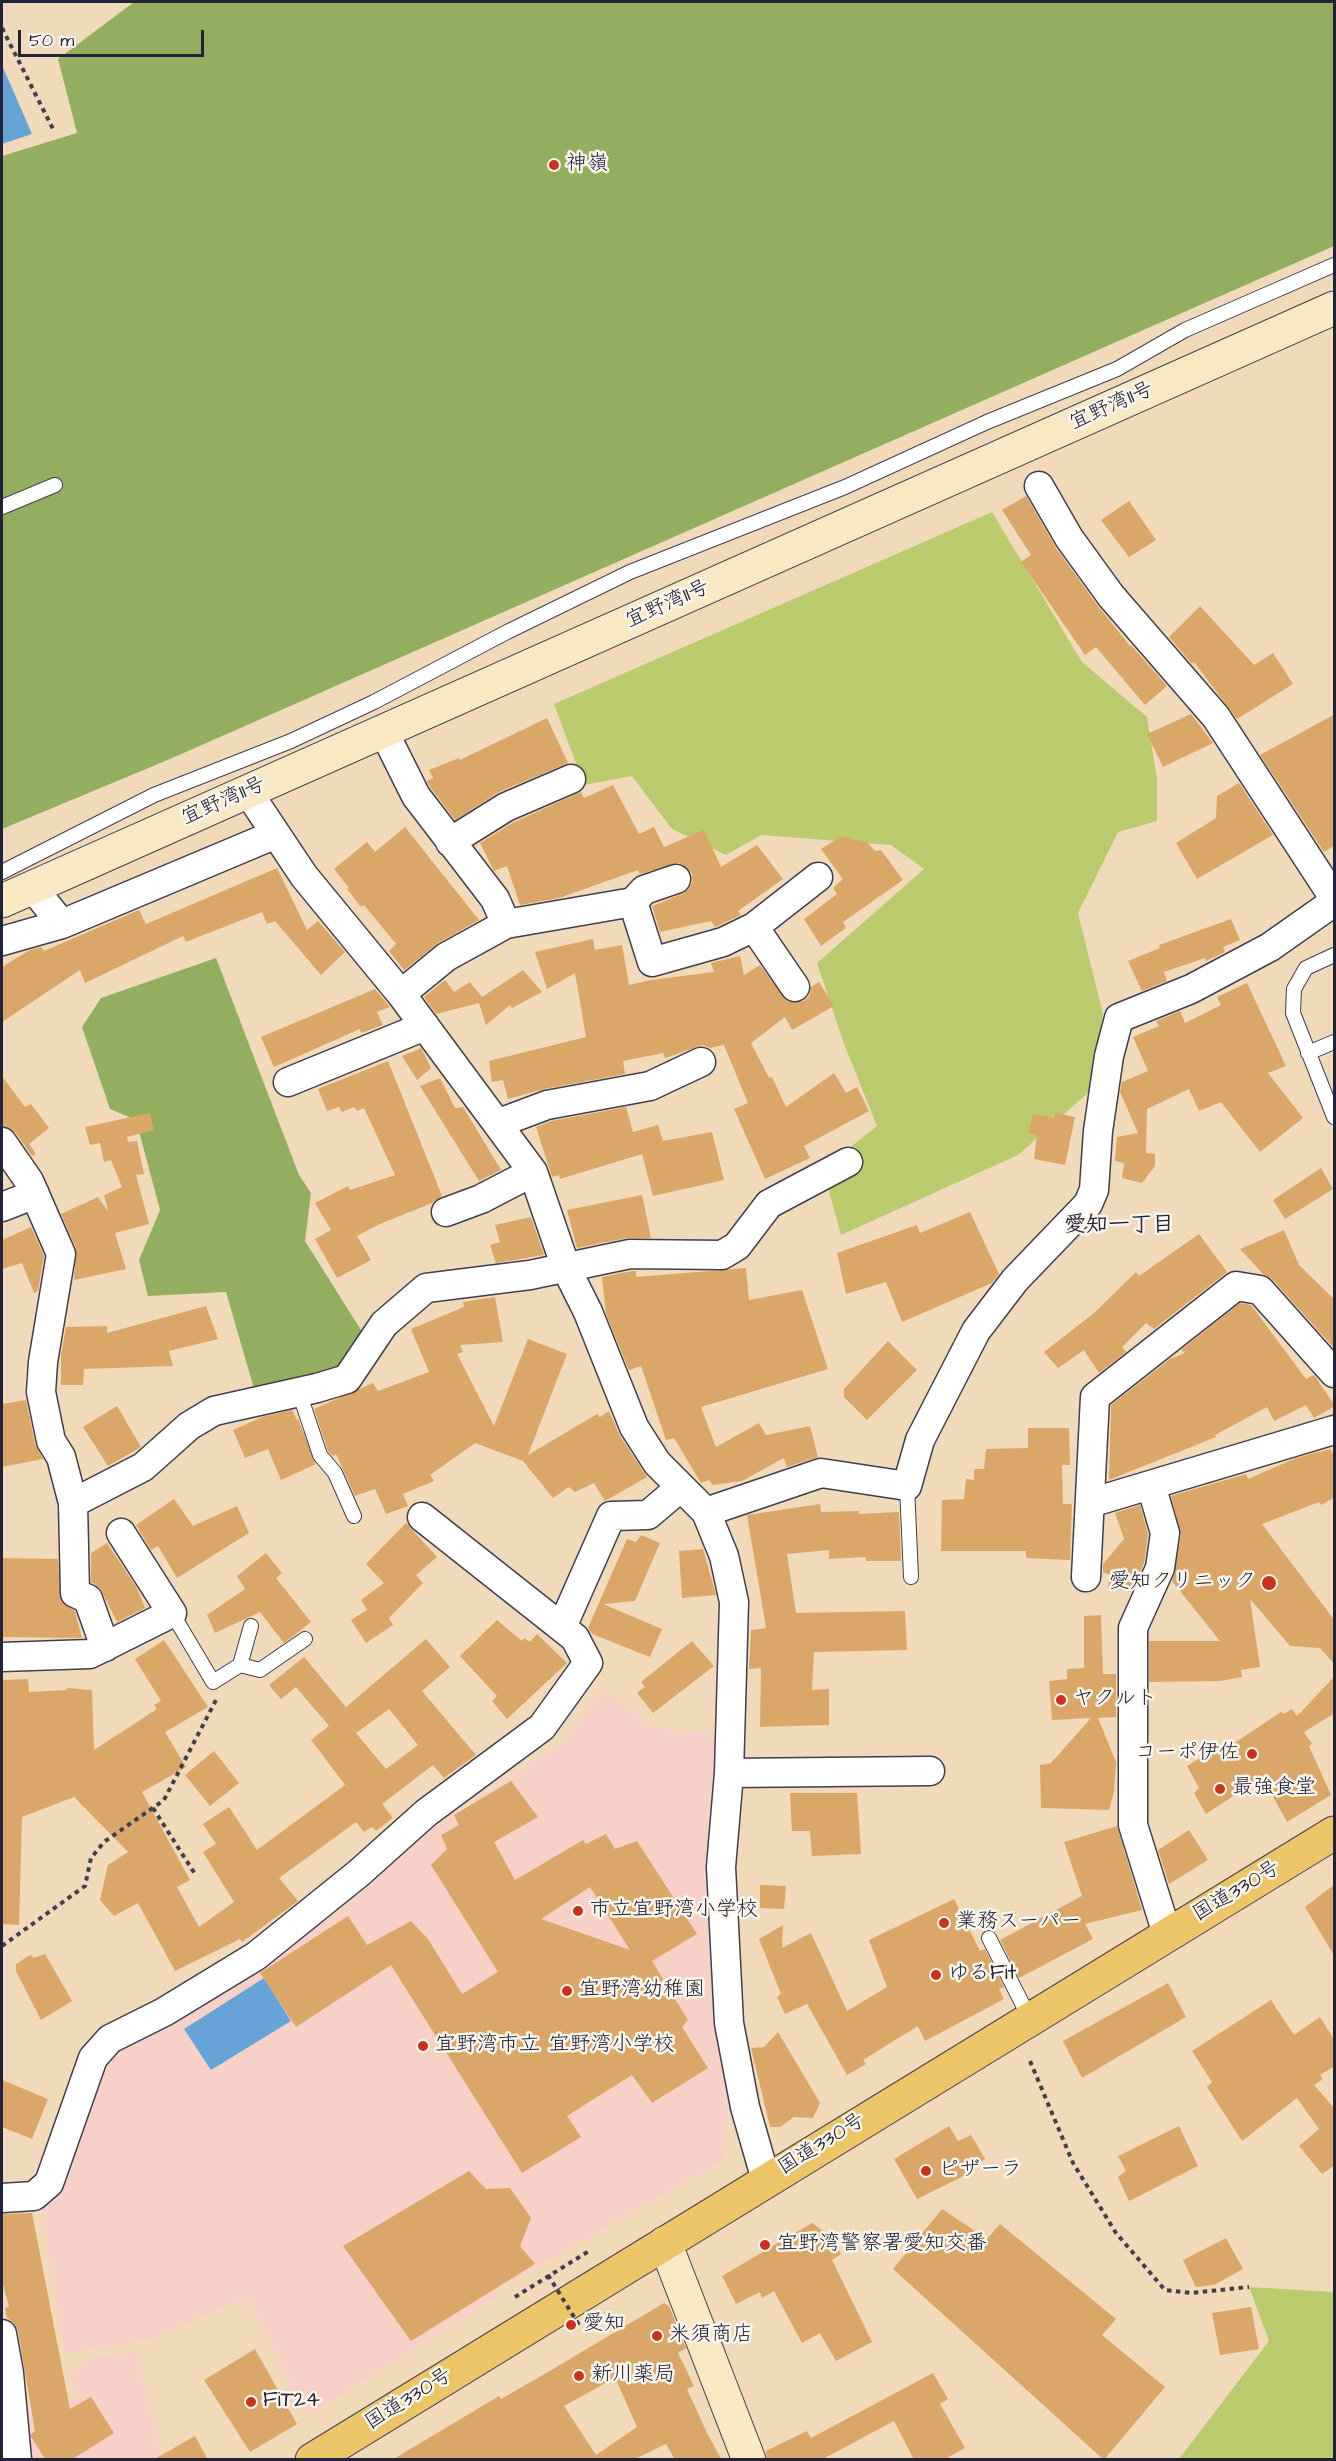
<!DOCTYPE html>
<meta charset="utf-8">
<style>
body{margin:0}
#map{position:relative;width:1336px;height:2461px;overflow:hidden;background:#f1daba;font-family:"Architects Daughter",sans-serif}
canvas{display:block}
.frame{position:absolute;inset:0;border:3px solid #22223b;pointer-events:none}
.scale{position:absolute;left:18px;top:30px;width:186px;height:27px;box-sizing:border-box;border:3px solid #22223b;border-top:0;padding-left:8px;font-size:18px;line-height:21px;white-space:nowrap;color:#22223b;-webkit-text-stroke:4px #fbf7ec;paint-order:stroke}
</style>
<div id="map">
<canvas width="1336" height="2461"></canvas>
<div class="frame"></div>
<div class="scale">50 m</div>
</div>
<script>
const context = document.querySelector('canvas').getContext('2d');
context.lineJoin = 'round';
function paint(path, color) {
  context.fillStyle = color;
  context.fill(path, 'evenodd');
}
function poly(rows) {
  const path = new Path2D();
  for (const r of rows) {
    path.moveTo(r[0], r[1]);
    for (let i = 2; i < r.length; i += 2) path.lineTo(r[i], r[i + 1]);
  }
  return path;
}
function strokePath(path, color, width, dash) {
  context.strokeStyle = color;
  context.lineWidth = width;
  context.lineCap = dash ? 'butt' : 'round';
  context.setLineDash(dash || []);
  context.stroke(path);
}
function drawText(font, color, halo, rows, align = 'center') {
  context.font = font + ' "Architects Daughter","Klee One",sans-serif';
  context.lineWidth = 5;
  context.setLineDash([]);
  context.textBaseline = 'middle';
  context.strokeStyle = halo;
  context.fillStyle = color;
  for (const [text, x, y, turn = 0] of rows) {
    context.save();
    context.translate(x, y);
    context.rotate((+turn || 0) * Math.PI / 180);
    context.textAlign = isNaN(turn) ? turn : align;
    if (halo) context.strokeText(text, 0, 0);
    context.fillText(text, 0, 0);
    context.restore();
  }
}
paint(poly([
 [604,1688,650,1727,727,1737,729,2087,723,2160,495,2291,497,2297,307,2416,247,2297,154,2338,64,2354,41,2208,60,2178,104,2058,138,2035,164,2029,348,1905,435,1827,565,1741],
 [136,2351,163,2459,30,2459,24,2413,78,2400,69,2375,90,2359]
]), '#f7d1c7');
paint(poly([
 [992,512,1082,662,1147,717,1157,779,1157,821,1118,832,1078,913,1103,1014,1089,1092,1018,1155,841,1235,823,1169,877,1126,844,1044,817,963,924,869,891,845,761,835,726,855,672,829,632,776,584,785,554,704],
 [1249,2287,1334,2292,1334,2459,1179,2459,1269,2341]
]), '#bbca6c');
paint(poly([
 [134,2,1334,2,1334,246,170,759,2,829,2,156,77,133,58,59],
 [216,958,299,1175,311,1193,305,1241,366,1338,344,1373,254,1389,226,1292,148,1296,139,1260,160,1210,136,1120,110,1109,82,1027,101,998]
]), '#94ae60');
paint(poly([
 [2,65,32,134,2,144],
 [264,1978,291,2021,211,2070,184,2029]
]), '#66a4d8');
paint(poly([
 [1026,496,1056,548,1098,606,1130,646,1131,645,1167,686,1145,705,1096,647,1085,655,1021,562,1031,555,1002,510],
 [1129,501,1156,540,1129,557,1101,520],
 [1200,606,1254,665,1273,653,1293,684,1237,719,1194,662,1192,664,1169,637],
 [1191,714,1213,743,1163,767,1147,734],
 [1335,714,1335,845,1324,852,1260,755],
 [547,718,568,763,499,792,455,820,430,787,427,781,433,778,429,770,459,758,460,760],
 [1239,783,1273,835,1197,879,1176,843,1216,818,1217,796],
 [613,785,639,834,654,827,664,847,704,830,721,867,757,845,783,879,738,911,741,915,715,927,711,921,660,932,652,906,682,894,692,883,692,874,687,867,679,863,640,874,638,870,559,898,520,905,507,866,494,871,480,843,514,822,581,792,584,798],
 [405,827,479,920,438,943,404,970,389,951,396,944,364,905,361,907,347,889,349,888,334,869,367,842,375,852],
 [842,836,868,843,875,851,881,850,903,880,843,922,846,928,821,946,804,919,837,894,833,888,843,879,821,849],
 [277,868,307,930,318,921,345,952,321,975,275,921,267,924,262,912,186,942,183,936,85,983,80,970,2,1022,2,967,28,951,41,947,44,951,139,910,146,924],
 [1231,919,1240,940,1223,947,1225,952,1206,961,1205,958,1164,972,1167,981,1142,991,1128,961,1160,948,1159,945],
 [593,939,595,950,622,945,629,985,651,980,714,972,711,963,740,956,744,975,760,965,788,1002,804,1001,810,995,811,987,819,982,834,1006,792,1030,785,1017,751,1043,769,1078,772,1077,786,1107,834,1073,846,1093,857,1087,869,1111,804,1146,810,1158,765,1179,734,1109,748,1103,724,1045,710,1048,703,1045,665,1058,663,1053,623,1061,625,1074,544,1089,508,1099,503,1080,492,1082,489,1061,586,1037,575,973,547,989,535,952],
 [523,970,542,992,512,1008,510,1005,486,1025,479,1003,436,1014,424,997,445,980,454,992,470,982,482,997],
 [1247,983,1286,1066,1268,1073,1303,1118,1260,1152,1221,1102,1199,1111,1189,1089,1147,1109,1146,1153,1155,1154,1155,1166,1142,1183,1122,1178,1124,1163,1115,1161,1117,1137,1138,1133,1120,1092,1122,1082,1148,1071,1133,1037,1159,1026,1156,1021,1180,1011,1185,1023,1221,1005,1217,997],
 [375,989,390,1007,377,1012,383,1025,361,1033,360,1029,274,1067,261,1037],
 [421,1048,431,1068,417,1080,402,1056],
 [388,1061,442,1196,432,1203,380,1224,357,1236,371,1260,337,1278,315,1239,331,1230,315,1203,348,1186,350,1190,395,1175,364,1108,357,1111,354,1107,342,1112,339,1107,327,1111,318,1089],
 [2,1076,25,1107,31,1104,49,1128,29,1144,36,1154,32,1156,15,1132,2,1126],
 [440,1078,455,1108,463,1107,501,1170,479,1181,420,1086],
 [626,1107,633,1132,658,1125,663,1141,712,1132,724,1180,653,1196,642,1154,560,1179,559,1175,552,1177,536,1127,551,1121],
 [150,1113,154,1130,127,1137,128,1142,137,1141,144,1174,136,1175,149,1224,115,1233,126,1269,74,1280,76,1248,61,1214,98,1197,108,1211,104,1195,122,1187,111,1160,104,1162,100,1143,90,1145,85,1127],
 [1055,1113,1075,1117,1065,1165,1034,1159,1037,1135,1028,1133,1033,1114,1054,1118],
 [1321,1168,1333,1189,1285,1219,1273,1200],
 [642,1195,651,1238,627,1238,577,1248,567,1210],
 [970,1212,999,1274,992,1283,902,1322,886,1282,846,1294,837,1253,917,1225,920,1233],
 [531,1217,544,1255,496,1263,490,1245,500,1242,495,1225],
 [31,1227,44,1256,38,1291,34,1293,22,1263,2,1269,2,1240],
 [1284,1230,1299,1265,1335,1300,1335,1349,1272,1279,1263,1274,1240,1249],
 [1199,1234,1227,1272,1154,1329,1146,1323,1122,1347,1126,1352,1099,1373,1084,1350,1058,1368,1044,1352,1094,1313,1136,1272,1139,1276],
 [746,1268,749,1300,802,1290,828,1369,701,1407,716,1447,759,1423,766,1435,810,1426,818,1457,787,1467,784,1458,742,1481,713,1485,709,1480,701,1483,674,1438,666,1440,641,1366,629,1370,606,1314,602,1277,632,1271,636,1271,636,1277],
 [495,1297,503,1342,460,1345,463,1352,457,1354,494,1426,528,1339,567,1354,528,1455,597,1414,600,1417,609,1411,620,1436,647,1477,605,1501,594,1483,575,1492,569,1487,553,1498,523,1461,475,1443,430,1475,434,1481,403,1494,408,1506,386,1514,375,1489,355,1496,336,1454,333,1456,328,1451,314,1409,373,1383,378,1391,429,1372,411,1329,464,1307,463,1302],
 [1240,1303,1251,1305,1306,1379,1314,1375,1335,1406,1314,1418,1306,1405,1274,1421,1267,1407,1215,1435,1216,1437,1109,1480,1111,1405,1170,1359,1185,1353,1181,1350],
 [206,1306,218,1339,169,1351,173,1366,84,1369,83,1385,61,1385,61,1355,66,1327,107,1326,107,1333],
 [888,1341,917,1370,867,1420,844,1397,844,1389],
 [26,1400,35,1444,43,1459,2,1467,2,1404],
 [117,1406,141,1447,108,1466,83,1427],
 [292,1410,297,1420,298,1419,316,1464,281,1480,268,1449,245,1458,233,1430,262,1417],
 [1028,1428,1069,1428,1070,1465,1062,1465,1063,1504,1072,1504,1070,1560,1026,1558,1026,1551,941,1551,942,1500,964,1499,966,1479,974,1480,974,1469,984,1469,986,1449,1028,1448],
 [1330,1449,1335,1457,1335,1497,1321,1505,1319,1502,1262,1524,1335,1621,1335,1665,1320,1648,1290,1646,1250,1599,1260,1667,1241,1670,1242,1677,1220,1681,1149,1682,1149,1641,1220,1641,1172,1581,1181,1535,1171,1496,1246,1474,1248,1479,1296,1458],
 [174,1499,193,1526,237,1506,249,1533,177,1578,158,1546,151,1550,136,1525],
 [820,1504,821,1512,859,1511,859,1514,899,1512,901,1561,866,1561,866,1557,829,1559,829,1550,787,1554,796,1613,905,1611,907,1650,814,1652,812,1690,829,1689,829,1725,760,1727,761,1668,749,1669,751,1630,766,1628,747,1515],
 [1140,1505,1148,1534,1144,1563,1131,1592,1108,1588,1110,1575,1103,1572,1103,1564,1124,1539,1115,1513],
 [406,1523,437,1557,416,1575,423,1583,389,1618,393,1625,366,1643,351,1620,367,1610,361,1600,384,1583,366,1564],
 [641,1535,660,1543,635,1601,603,1604,662,1629,650,1657,592,1634,588,1628,627,1539,636,1542],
 [107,1543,137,1588,145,1608,117,1622,100,1588,91,1582,91,1553],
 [703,1549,716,1595,682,1598,679,1551],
 [266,1553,282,1573,276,1578,311,1622,284,1643,260,1612,215,1633,207,1615,245,1589,237,1576],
 [3,1558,58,1559,61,1601,75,1611,82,1638,2,1637],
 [1101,1615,1103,1674,1116,1674,1116,1717,1098,1718,1116,1762,1114,1792,1109,1810,1041,1808,1040,1765,1051,1763,1091,1718,1052,1720,1049,1681,1067,1679,1067,1669,1084,1668,1084,1616],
 [497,1620,522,1641,524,1638,530,1642,537,1634,567,1663,507,1719,492,1701,497,1696,460,1656],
 [426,1639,450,1667,422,1691,476,1755,444,1778,433,1765,382,1804,393,1818,376,1831,372,1827,364,1832,356,1822,279,1878,298,1901,242,1942,240,1939,175,1971,138,1903,114,1916,100,1900,108,1865,128,1852,74,1797,22,1817,19,1925,2,1924,2,1680,28,1679,29,1692,67,1690,67,1688,92,1690,94,1750,157,1709,154,1705,161,1701,135,1659,164,1640,208,1707,165,1732,186,1767,142,1792,190,1880,177,1887,199,1927,234,1902,203,1852,216,1844,203,1824,229,1807,257,1850,345,1785,311,1740,329,1726,296,1687,281,1699,269,1685,304,1657,346,1707],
 [389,1709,418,1745,386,1769,356,1733],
 [692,1641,714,1666,653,1713,637,1693,645,1687,641,1682],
 [1335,1676,1335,1713,1304,1732,1312,1744,1309,1746,1331,1795,1287,1822,1262,1777,1206,1814,1194,1793,1199,1788,1187,1766,1228,1741,1233,1744,1281,1712,1284,1714,1292,1709,1297,1716],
 [214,1751,239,1783,210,1806,185,1775],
 [511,1781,538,1817,494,1842,515,1880,583,1840,586,1844,606,1834,615,1849,637,1841,697,1934,652,1961,688,2020,682,2027,708,2068,652,2103,632,2075,567,2116,581,2137,522,2173,391,1965,296,2027,260,1973,348,1916,367,1945,411,1921,428,1939,462,1994,498,1972,431,1865,447,1849,441,1835,459,1825,454,1815],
 [590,1887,630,1950,541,1919],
 [790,1793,857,1793,861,1854,812,1856,810,1831,792,1831],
 [1117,1826,1142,1910,1085,1924,1093,1939,1019,1978,1000,1940,1082,1896,1064,1842],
 [1189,1830,1208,1860,1169,1884,1158,1850],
 [1335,1884,1335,1957,1305,1907],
 [760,1885,786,1886,784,1909,760,1908],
 [954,1899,980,1951,985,1949,1004,1987,999,1989,1004,1999,925,2041,918,2026,863,2060,866,2064,847,2075,807,2004,785,2014,777,1997,781,1994,759,1939,783,1925,782,1948,811,1933,847,2011,887,1987,869,1940],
 [45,1954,72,2001,41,2020,16,1971,16,1964,30,1955,34,1958],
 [1168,1983,1186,2017,1082,2078,1063,2041],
 [1271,2000,1294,2035,1320,2017,1335,2041,1335,2066,1320,2075,1323,2079,1314,2085,1335,2109,1335,2165,1322,2174,1299,2146,1319,2129,1297,2098,1242,2141,1207,2087,1212,2082,1192,2051],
 [778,2032,820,2103,813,2118,794,2117,780,2127,770,2127,751,2048,764,2047],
 [2,2080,48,2099,32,2139,2,2127],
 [949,2126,958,2141,971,2135,985,2159,974,2167,976,2170,917,2199,894,2159],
 [1179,2126,1198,2166,1129,2201,1118,2177,1126,2171,1118,2156],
 [469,2171,486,2189,510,2188,531,2218,520,2246,535,2264,411,2341,343,2246],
 [942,2209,987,2239,1000,2224,1116,2319,1102,2335,1165,2387,1104,2460,893,2269],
 [32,2213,70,2409,91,2397,114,2433,71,2460,46,2460,31,2437,31,2434,35,2431,18,2331,14,2323,7,2318,5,2308,9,2307,2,2281,2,2214],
 [812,2223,830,2236,841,2254,832,2260,872,2342,836,2361,820,2333,802,2343,774,2291,762,2298,760,2292,736,2304,722,2276],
 [1226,2238,1243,2269,1214,2285,1196,2287,1183,2260],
 [664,2303,669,2306,686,2348,678,2353,694,2386,687,2389,708,2435,722,2460,675,2460,666,2444,633,2460,392,2460,499,2396,501,2399,548,2372],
 [611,2380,614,2384,617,2382,637,2427,596,2455,564,2406],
 [1251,2307,1259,2349,1220,2355,1212,2313],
 [255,2349,297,2424,250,2452,204,2380],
 [933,2373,948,2399,940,2404,965,2448,943,2460,914,2460,894,2421,821,2460,767,2460,766,2451,807,2431,811,2438],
 [195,2436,208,2460,153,2460]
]), '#daa768');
const lane = poly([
 [2,507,55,485],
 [2,872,154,795,291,741,374,702,507,632,630,572,845,487,987,422,1117,369,1185,330,1334,265],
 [1334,955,1306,968,1294,989,1293,1013,1334,1117],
 [1308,1053,1334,1042],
 [299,1392,320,1455,335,1473,354,1516],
 [907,1486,911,1577],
 [172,1613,213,1682,240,1665,260,1670,305,1639],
 [240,1665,251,1626],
 [989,1938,1030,2019]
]);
const street = poly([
 [1039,486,1069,538,1111,596,1216,717,1334,898],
 [384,732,416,796,495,899,506,924],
 [248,792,304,876,401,994,533,1172,566,1268,588,1312,634,1427,657,1463,706,1512,724,1556,734,1602,729,1773,721,1867,729,2023,745,2107,766,2180],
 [450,842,506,807,571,779],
 [32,887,62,924],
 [633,902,652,962,723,942,754,927,818,877],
 [754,927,795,987],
 [2,941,62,924,276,834],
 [401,994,446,957,506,924,633,902,644,890,676,879],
 [288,1082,425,1026],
 [499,1123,547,1105,650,1086,701,1062],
 [2,1142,29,1181,61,1254,43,1362,41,1392,51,1441,61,1457,73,1503],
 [2,1207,35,1194],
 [446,1212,481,1199,533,1172],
 [1151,1485,1165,1533,1160,1568,1133,1628,1133,1825,1167,1934],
 [1090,1503,1334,1430],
 [706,1512,821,1473,907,1486,920,1440,976,1331,1015,1280,1088,1204,1094,1190,1098,1131,1109,1056,1119,1018,1191,989,1270,947,1334,902],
 [1086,1577,1095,1397,1236,1286,1260,1290,1334,1373],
 [562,1627,611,1516,648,1515,681,1487],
 [105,1647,88,1599,75,1593,73,1503,143,1467,189,1426,214,1411,317,1388,347,1379,384,1324,426,1288,530,1275,630,1254,722,1255,737,1246,769,1204,848,1162],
 [2,1657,90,1654,172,1613,121,1533],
 [729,1773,930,1771],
 [2,2198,34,2196,49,2183,93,2058,110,2039,164,2012,256,1956,359,1873,426,1813,542,1727,588,1663,575,1638,422,1517],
 [2,2334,9,2373,17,2460]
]);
const secondary = poly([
 [2,901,1334,308],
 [665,2243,749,2460]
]);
const highway = poly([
 [312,2460,1334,1833]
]);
strokePath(lane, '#413e4e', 16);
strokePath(street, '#413e4e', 31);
strokePath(secondary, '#413e4e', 35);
strokePath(highway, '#413e4e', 35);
strokePath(poly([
 [2,28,54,131],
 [153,1808,195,1874],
 [2,1946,85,1886,91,1858,104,1842,164,1800,216,1700],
 [1030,2061,1073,2163,1116,2233,1165,2290,1191,2293,1249,2287],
 [515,2297,589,2251]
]), '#413e4e', 4, [4.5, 4.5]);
strokePath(lane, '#fff', 14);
strokePath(street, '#fff', 28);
strokePath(secondary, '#f8e8c3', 33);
strokePath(highway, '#edc569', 33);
strokePath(poly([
 [548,2275,579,2325]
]), '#413e4e', 4, [4.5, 4.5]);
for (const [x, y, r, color] of [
 [554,165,6,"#c8321e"],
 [1269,1583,8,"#c8321e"],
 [1061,1700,6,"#c8321e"],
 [1252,1754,6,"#c8321e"],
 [1220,1789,6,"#c8321e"],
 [578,1911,6,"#c8321e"],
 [944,1923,6,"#c8321e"],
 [936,1975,6,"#c8321e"],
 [567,1991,6,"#c8321e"],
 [423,2046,6,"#c8321e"],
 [926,2171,6,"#c8321e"],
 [765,2245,6,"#c8321e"],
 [571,2325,6,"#c8321e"],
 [657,2336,6,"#c8321e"],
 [579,2376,6,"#c8321e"],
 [251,2402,6,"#c8321e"]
]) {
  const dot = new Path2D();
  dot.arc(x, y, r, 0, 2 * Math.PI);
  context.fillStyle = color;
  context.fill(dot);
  strokePath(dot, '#fbf7ec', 2);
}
drawText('21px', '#22223b', '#fbf7ec', [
 ["神嶺",566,165],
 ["愛知クリニック",1256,1583,"right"],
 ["ヤクルト",1073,1700],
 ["コーポ伊佐",1240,1754,"right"],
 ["最強食堂",1232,1789],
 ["市立宜野湾小学校",590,1911],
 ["業務スーパー",956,1923],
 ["ゆるFit",948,1975],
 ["宜野湾幼稚園",579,1991],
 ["宜野湾市立 宜野湾小学校",435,2046],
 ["ピザーラ",938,2171],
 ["宜野湾警察署愛知交番",777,2245],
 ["愛知",583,2325],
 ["米須商店",669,2336],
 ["新川薬局",591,2376],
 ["FiT24",263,2402]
], 'left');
drawText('21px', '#22223b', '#fbf7ec', [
 ["宜野湾11号",1112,407,-24],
 ["宜野湾11号",668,605,-24],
 ["宜野湾11号",224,802,-24],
 ["国道330号",1237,1892,-31],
 ["国道330号",822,2145,-32],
 ["国道330号",409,2400,-32]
]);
drawText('bold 22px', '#22223b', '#fbf7ec', [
 ["愛知一丁目",1119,1226]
]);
</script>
